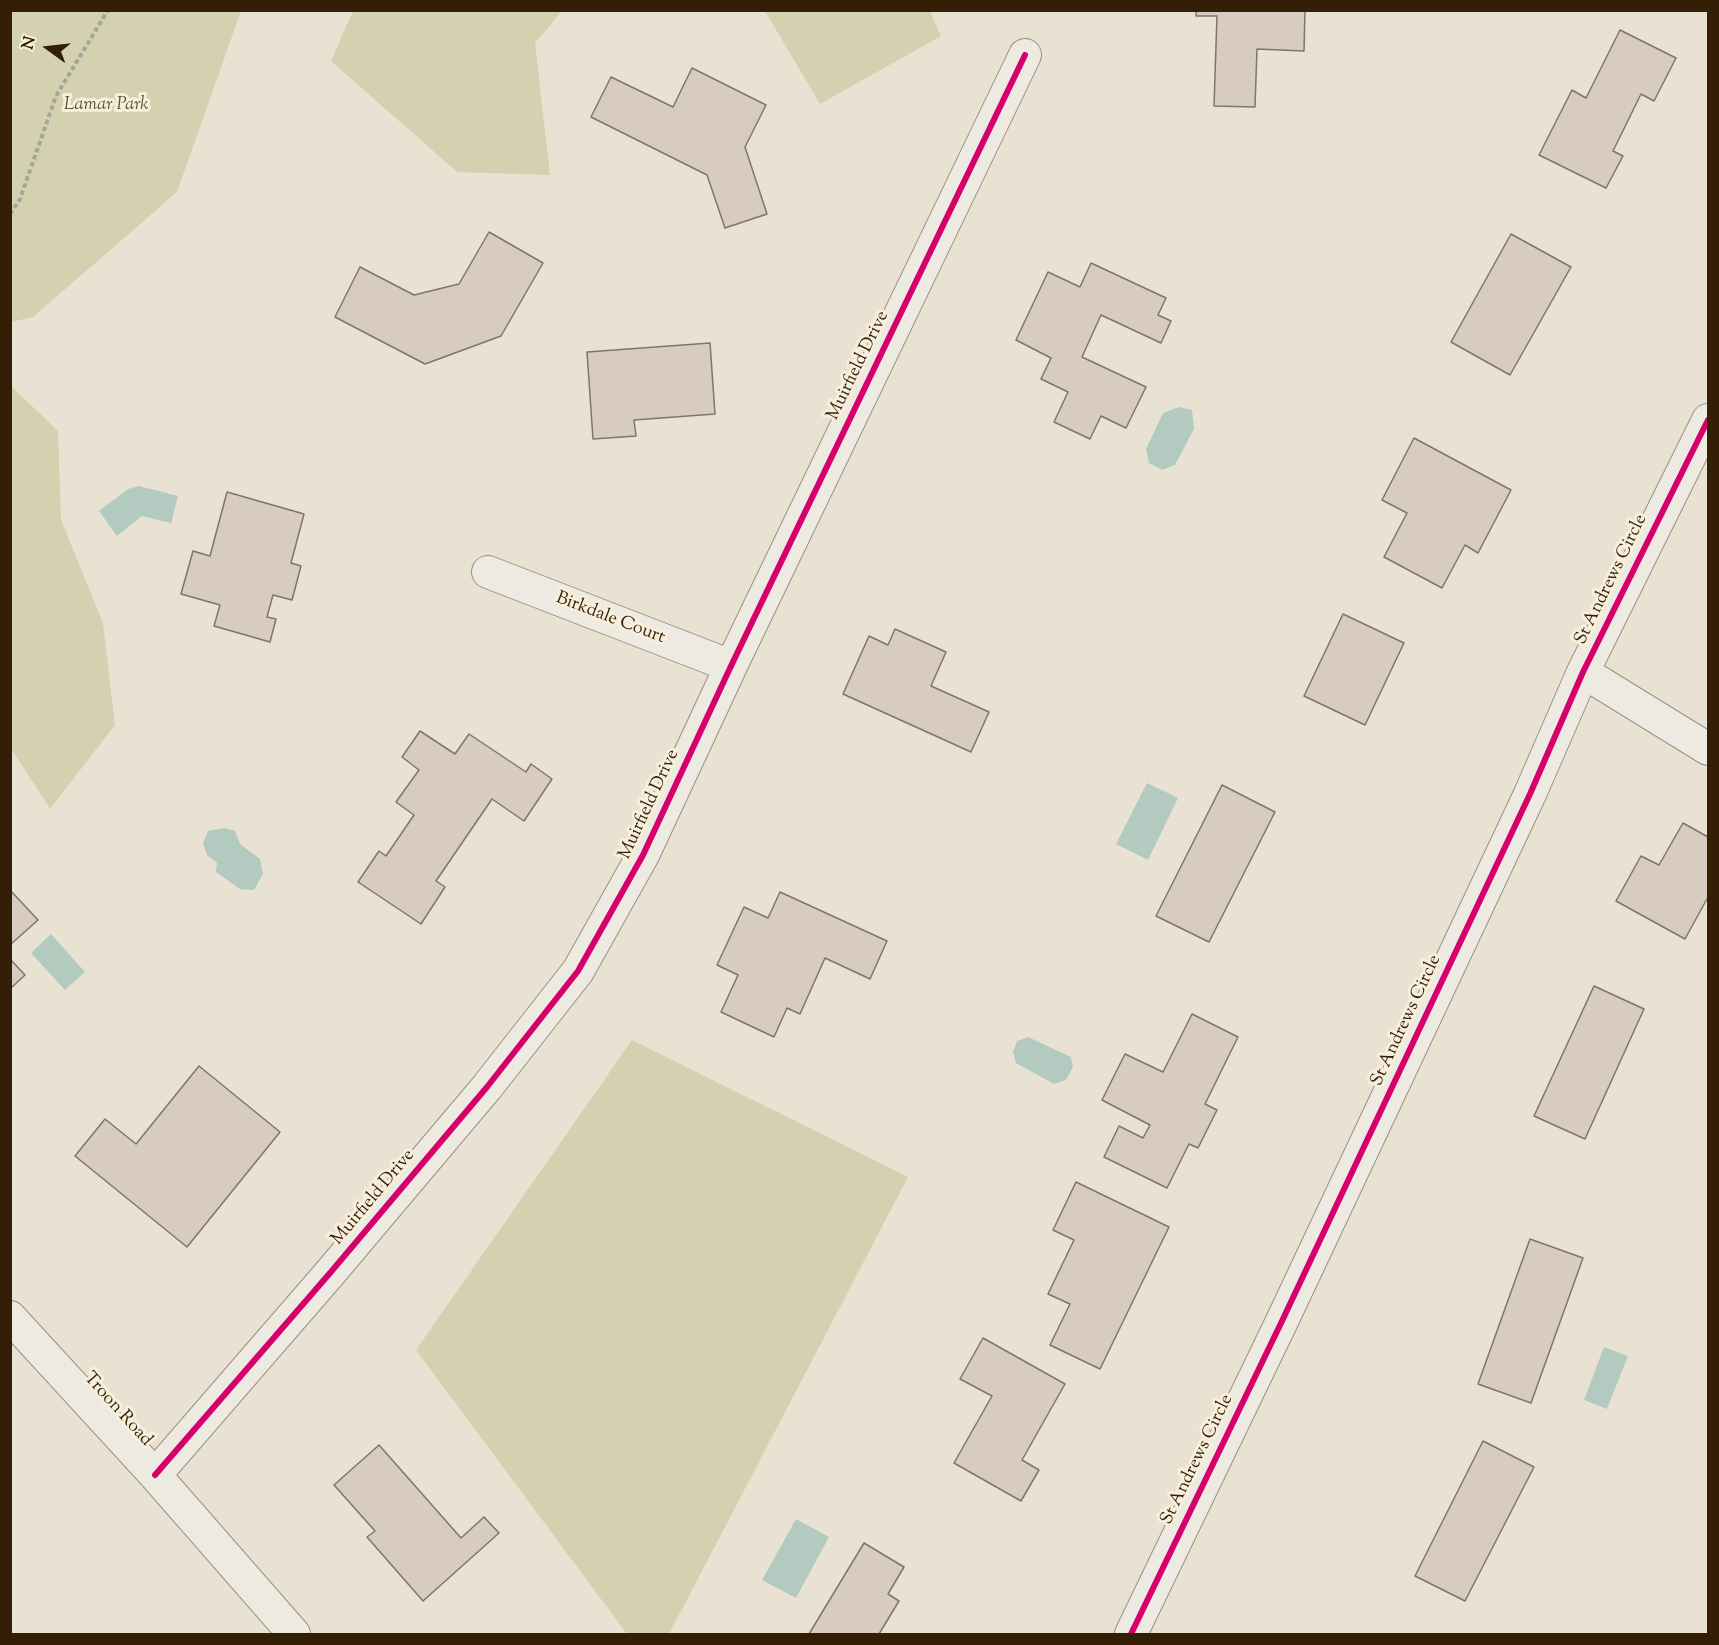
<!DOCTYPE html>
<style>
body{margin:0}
#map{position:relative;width:1719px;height:1645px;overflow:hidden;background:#e9e2d2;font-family:"Sorts Mill Goudy",serif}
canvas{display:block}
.frame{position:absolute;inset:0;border:12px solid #341e06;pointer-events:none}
.north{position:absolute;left:18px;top:18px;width:60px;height:60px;-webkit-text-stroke:4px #f7efdb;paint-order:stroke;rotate:285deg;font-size:16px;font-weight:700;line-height:24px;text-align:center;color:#341e06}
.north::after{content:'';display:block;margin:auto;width:21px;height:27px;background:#341e06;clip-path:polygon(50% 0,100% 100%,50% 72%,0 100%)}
</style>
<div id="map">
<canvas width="1719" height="1645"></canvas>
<div class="frame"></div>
<div class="north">N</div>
</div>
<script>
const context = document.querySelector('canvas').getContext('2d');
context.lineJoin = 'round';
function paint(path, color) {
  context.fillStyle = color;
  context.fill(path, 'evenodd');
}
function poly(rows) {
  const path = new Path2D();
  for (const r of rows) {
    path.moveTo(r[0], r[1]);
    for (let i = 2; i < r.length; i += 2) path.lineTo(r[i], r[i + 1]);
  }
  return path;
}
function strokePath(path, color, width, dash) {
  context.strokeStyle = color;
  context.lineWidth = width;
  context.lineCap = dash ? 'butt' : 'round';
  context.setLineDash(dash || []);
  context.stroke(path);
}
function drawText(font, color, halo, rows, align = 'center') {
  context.font = font + ' "Sorts Mill Goudy",serif';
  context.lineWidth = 6;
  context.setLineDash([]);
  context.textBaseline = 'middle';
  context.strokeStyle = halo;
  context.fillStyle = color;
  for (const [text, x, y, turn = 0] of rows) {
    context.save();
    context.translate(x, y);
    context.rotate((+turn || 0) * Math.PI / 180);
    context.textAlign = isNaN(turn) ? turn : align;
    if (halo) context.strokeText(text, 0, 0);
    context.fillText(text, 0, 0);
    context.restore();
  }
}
paint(poly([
 [10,11,241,11,177,192,33,317,11,322],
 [353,11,562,11,535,43,550,175,457,172,331,61],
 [765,11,930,11,941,36,820,104],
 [11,386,58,431,61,520,103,623,115,725,50,809,11,748],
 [632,1040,908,1177,669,1634,627,1634,416,1350]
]), '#d3d1af');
paint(poly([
 [1179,407,1192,410,1194,429,1175,465,1162,470,1149,463,1146,449,1163,413],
 [139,486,178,496,171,523,142,516,117,536,99,511,128,489],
 [1147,783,1178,798,1148,860,1116,844],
 [224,828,235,831,240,844,260,859,263,874,254,890,240,889,216,872,217,863,207,855,203,843,208,831],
 [51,934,85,972,65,990,31,953],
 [1028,1037,1071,1057,1073,1067,1066,1080,1054,1084,1016,1063,1013,1052,1017,1041],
 [1604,1347,1628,1356,1607,1409,1584,1400],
 [796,1519,829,1537,796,1598,762,1580]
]), '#b2cac0');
const building = poly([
 [1196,10,1305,10,1304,51,1257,49,1255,107,1214,106,1217,16,1196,16,1196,10],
 [1620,30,1676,58,1654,101,1641,94,1613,151,1623,156,1606,188,1539,155,1572,90,1586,98,1620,30],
 [692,68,766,105,745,147,767,214,725,228,707,175,591,117,611,77,673,107,692,68],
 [489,232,543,263,501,336,425,364,335,317,360,267,414,295,459,284,489,232],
 [1511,234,1571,267,1510,375,1451,342,1511,234],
 [1091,263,1166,298,1158,315,1171,321,1161,343,1101,315,1082,357,1146,387,1126,428,1101,416,1090,439,1054,422,1068,392,1041,379,1051,358,1016,340,1048,272,1080,287,1091,263],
 [710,343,715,414,634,420,636,436,593,439,587,352,710,343],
 [1414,438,1511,490,1478,553,1465,545,1442,588,1384,557,1407,513,1382,500,1414,438],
 [227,492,304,514,291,563,301,566,292,600,273,595,267,617,276,619,270,642,214,626,220,605,181,594,193,551,210,556,227,492],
 [1343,614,1404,643,1365,725,1304,696,1343,614],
 [895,629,946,652,931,686,989,712,971,752,843,694,869,636,888,645,895,629],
 [420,731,455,754,469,734,526,772,531,764,552,779,524,821,492,799,436,881,445,887,421,924,358,882,379,851,386,856,414,815,396,802,419,770,402,757,420,731],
 [1222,785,1275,812,1209,942,1156,916,1222,785],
 [1683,823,1708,837,1708,897,1685,939,1616,901,1641,856,1659,865,1683,823],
 [10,890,38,920,10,945,10,890],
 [780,892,887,941,870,979,825,958,800,1014,787,1008,774,1037,721,1012,738,975,717,965,744,907,768,918,780,892],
 [10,959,25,975,10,989,10,959],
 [1594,986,1644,1009,1585,1139,1534,1116,1594,986],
 [1192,1014,1238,1037,1205,1104,1217,1110,1198,1148,1189,1144,1167,1188,1104,1157,1119,1126,1143,1138,1150,1125,1102,1100,1125,1054,1163,1072,1192,1014],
 [199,1066,280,1132,187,1247,75,1156,105,1119,136,1144,199,1066],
 [1076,1182,1169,1227,1100,1369,1050,1345,1070,1304,1048,1294,1074,1240,1053,1230,1076,1182],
 [1530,1239,1583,1258,1531,1403,1478,1384,1530,1239],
 [983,1338,1065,1384,1022,1460,1039,1470,1021,1501,954,1463,992,1396,960,1379,983,1338],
 [1483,1441,1534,1467,1465,1601,1415,1576,1483,1441],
 [379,1445,461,1538,484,1517,499,1533,423,1601,367,1537,375,1531,334,1485,379,1445],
 [864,1543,904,1567,888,1594,899,1601,879,1634,809,1634,864,1543]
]);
paint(building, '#d8cbbf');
strokePath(building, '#7d766a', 1.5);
const street = poly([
 [488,572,731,666],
 [1583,672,1708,749],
 [10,1317,155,1475,294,1634],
 [155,1475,330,1273,487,1087,578,971,643,855,731,666,1025,55],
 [1131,1634,1282,1321,1530,794,1583,672,1708,420]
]);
strokePath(street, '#989184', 34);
strokePath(poly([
 [10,214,20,199,56,96,108,10]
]), '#a9a49b', 4, [4.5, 3]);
strokePath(street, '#edeae1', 32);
strokePath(poly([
 [155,1475,330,1273,487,1087,578,971,643,855,731,666,1025,55],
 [1131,1634,1282,1321,1530,794,1583,672,1708,420]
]), '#d6006c', 6);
drawText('italic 18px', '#5e5030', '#f7efdb', [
 ["Lamar Park",106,106]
]);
drawText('18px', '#341e06', '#f7efdb', [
 ["Muirfield Drive",859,366,-64],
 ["St Andrews Circle",1612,580,-64],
 ["Birkdale Court",610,619,21],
 ["Muirfield Drive",650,805,-65],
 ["St Andrews Circle",1407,1021,-65],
 ["Muirfield Drive",374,1198,-50],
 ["Troon Road",117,1410,48],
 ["St Andrews Circle",1198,1460,-64]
]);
</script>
